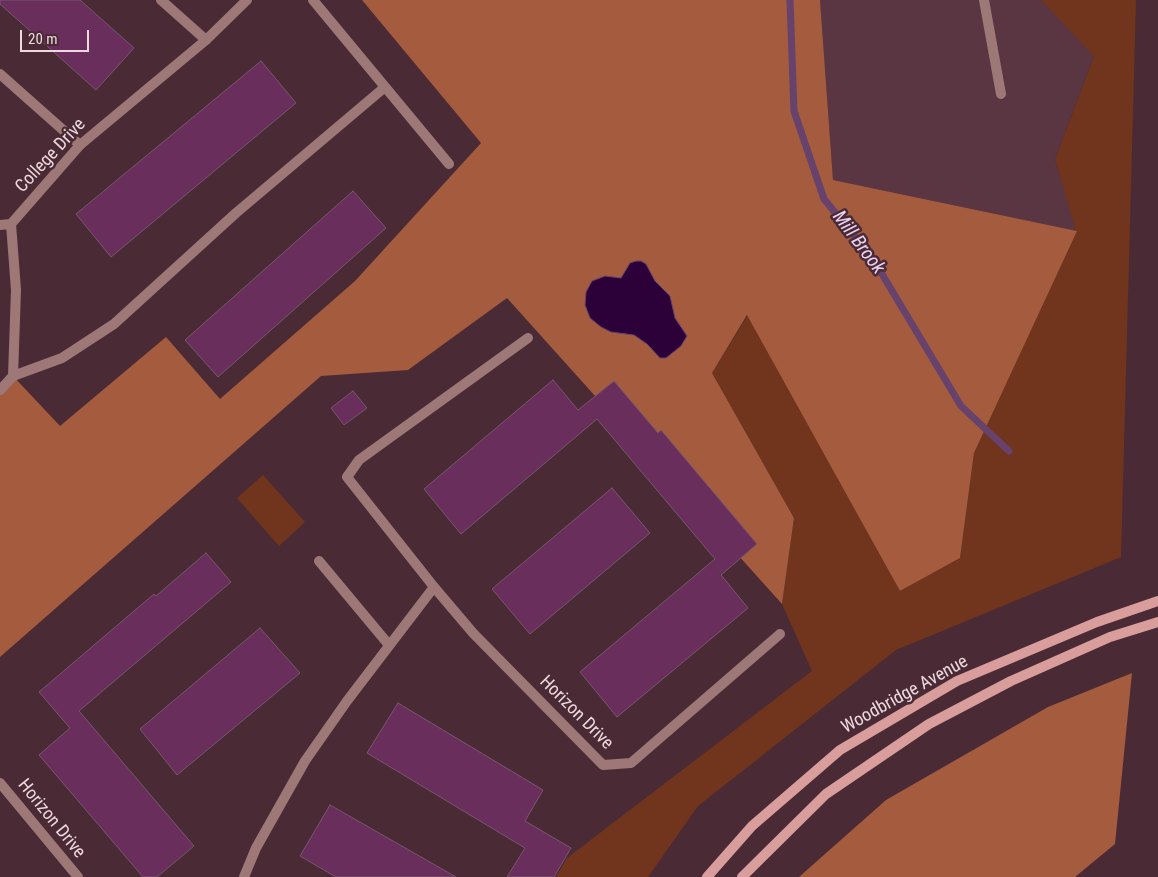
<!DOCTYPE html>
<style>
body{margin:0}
#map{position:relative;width:1158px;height:877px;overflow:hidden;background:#4a2b35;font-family:"Roboto Condensed",sans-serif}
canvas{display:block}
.scale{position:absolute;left:20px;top:30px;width:69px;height:22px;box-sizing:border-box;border:2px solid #eed9df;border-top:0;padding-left:6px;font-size:15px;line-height:18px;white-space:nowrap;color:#eed9df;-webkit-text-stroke:4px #4a2b35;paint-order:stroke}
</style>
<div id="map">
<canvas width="1158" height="877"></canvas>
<div class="scale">20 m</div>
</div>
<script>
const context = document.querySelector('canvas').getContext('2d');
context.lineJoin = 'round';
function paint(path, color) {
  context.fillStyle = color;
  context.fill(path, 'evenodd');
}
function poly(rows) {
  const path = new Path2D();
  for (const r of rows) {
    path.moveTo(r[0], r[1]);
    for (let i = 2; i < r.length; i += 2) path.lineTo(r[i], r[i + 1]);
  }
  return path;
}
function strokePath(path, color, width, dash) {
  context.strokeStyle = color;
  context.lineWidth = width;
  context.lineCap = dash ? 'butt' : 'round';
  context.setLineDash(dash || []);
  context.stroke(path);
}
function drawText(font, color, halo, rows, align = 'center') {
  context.font = font + ' "Roboto Condensed",sans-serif';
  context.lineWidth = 5;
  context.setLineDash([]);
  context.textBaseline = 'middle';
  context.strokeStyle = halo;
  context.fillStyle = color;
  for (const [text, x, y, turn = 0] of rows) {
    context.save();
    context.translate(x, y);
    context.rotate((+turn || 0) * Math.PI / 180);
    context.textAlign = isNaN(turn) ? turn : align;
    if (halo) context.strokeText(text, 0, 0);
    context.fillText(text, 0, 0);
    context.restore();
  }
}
paint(poly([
 [820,0,1073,0,1094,56,1055,159,1077,231,833,180]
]), '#5a3542');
paint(poly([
 [1041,0,1136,0,1121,557,896,650,698,806,648,877,556,877,567,858,812,671,782,604,794,518,712,373,748,315,900,591,960,558,974,453,1076,231,1055,159,1094,56],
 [263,475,305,522,279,546,237,498]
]), '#70351c');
paint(poly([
 [362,0,820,0,833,180,1077,231,974,453,960,558,900,591,747,315,712,373,794,518,782,604,507,298,408,370,321,376,0,657,0,390,13,376,60,426,166,337,220,399,355,281,481,143],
 [1132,673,1115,844,1075,877,799,877,886,800,1048,707]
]), '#a45b3e');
const water = poly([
 [636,261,641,261,646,264,655,281,670,296,675,318,687,336,681,346,666,358,660,358,647,344,634,335,611,332,601,327,590,318,585,305,586,292,592,281,605,276,621,278,630,263,636,261]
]);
paint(water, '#2c013a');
strokePath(water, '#66426c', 1);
strokePath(poly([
 [790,0,794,111,824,199,873,259,961,406,1009,451]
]), '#66426c', 7);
const building = poly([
 [0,0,80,0,134,48,96,90,0,4,0,0],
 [261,61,296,103,111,257,76,214,261,61],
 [353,191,386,228,218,377,185,340,353,191],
 [553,380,578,410,614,381,658,433,661,430,757,544,721,575,748,608,617,717,580,672,715,559,597,419,461,534,424,489,553,380],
 [353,391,367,408,344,425,331,408,353,391],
 [612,488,650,533,530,634,492,589,612,488],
 [206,553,231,582,79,711,194,846,157,877,143,877,39,755,70,728,39,692,154,594,156,596,206,553],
 [260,628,300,673,177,775,140,729,260,628],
 [398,703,543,790,525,821,571,848,554,877,507,877,525,848,367,753,398,703],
 [330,805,456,877,336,877,300,856,330,805]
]);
paint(building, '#6a2e5c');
strokePath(building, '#75586c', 1);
strokePath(poly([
 [161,0,206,40],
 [313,0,449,164],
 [984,0,1001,94],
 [0,74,80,145],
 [0,225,11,224],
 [13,376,62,358,114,324,236,213,385,87],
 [319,561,389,645]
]), '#9e7877', 10);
strokePath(poly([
 [528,338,359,460,347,477,434,587,473,633,603,765,631,763,780,634],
 [0,390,13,376,16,290,11,224,80,145,206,40,247,0],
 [0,783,78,877],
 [244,877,256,848,305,761,347,701,434,587]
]), '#9e7877', 10);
strokePath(poly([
 [707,877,752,826,840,750,957,681,1097,622,1158,601],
 [742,877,826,794,929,724,1011,681,1110,637,1158,622]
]), '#d99d9c', 10);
drawText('18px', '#eed9df', '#4a2b35', [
 ["College Drive",51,156,-47],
 ["Woodbridge Avenue",905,695,-29],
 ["Horizon Drive",576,713,45],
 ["Horizon Drive",51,819,51]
]);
drawText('italic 19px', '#ecd4f7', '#4a2b35', [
 ["Mill Brook",858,243,53]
]);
</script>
